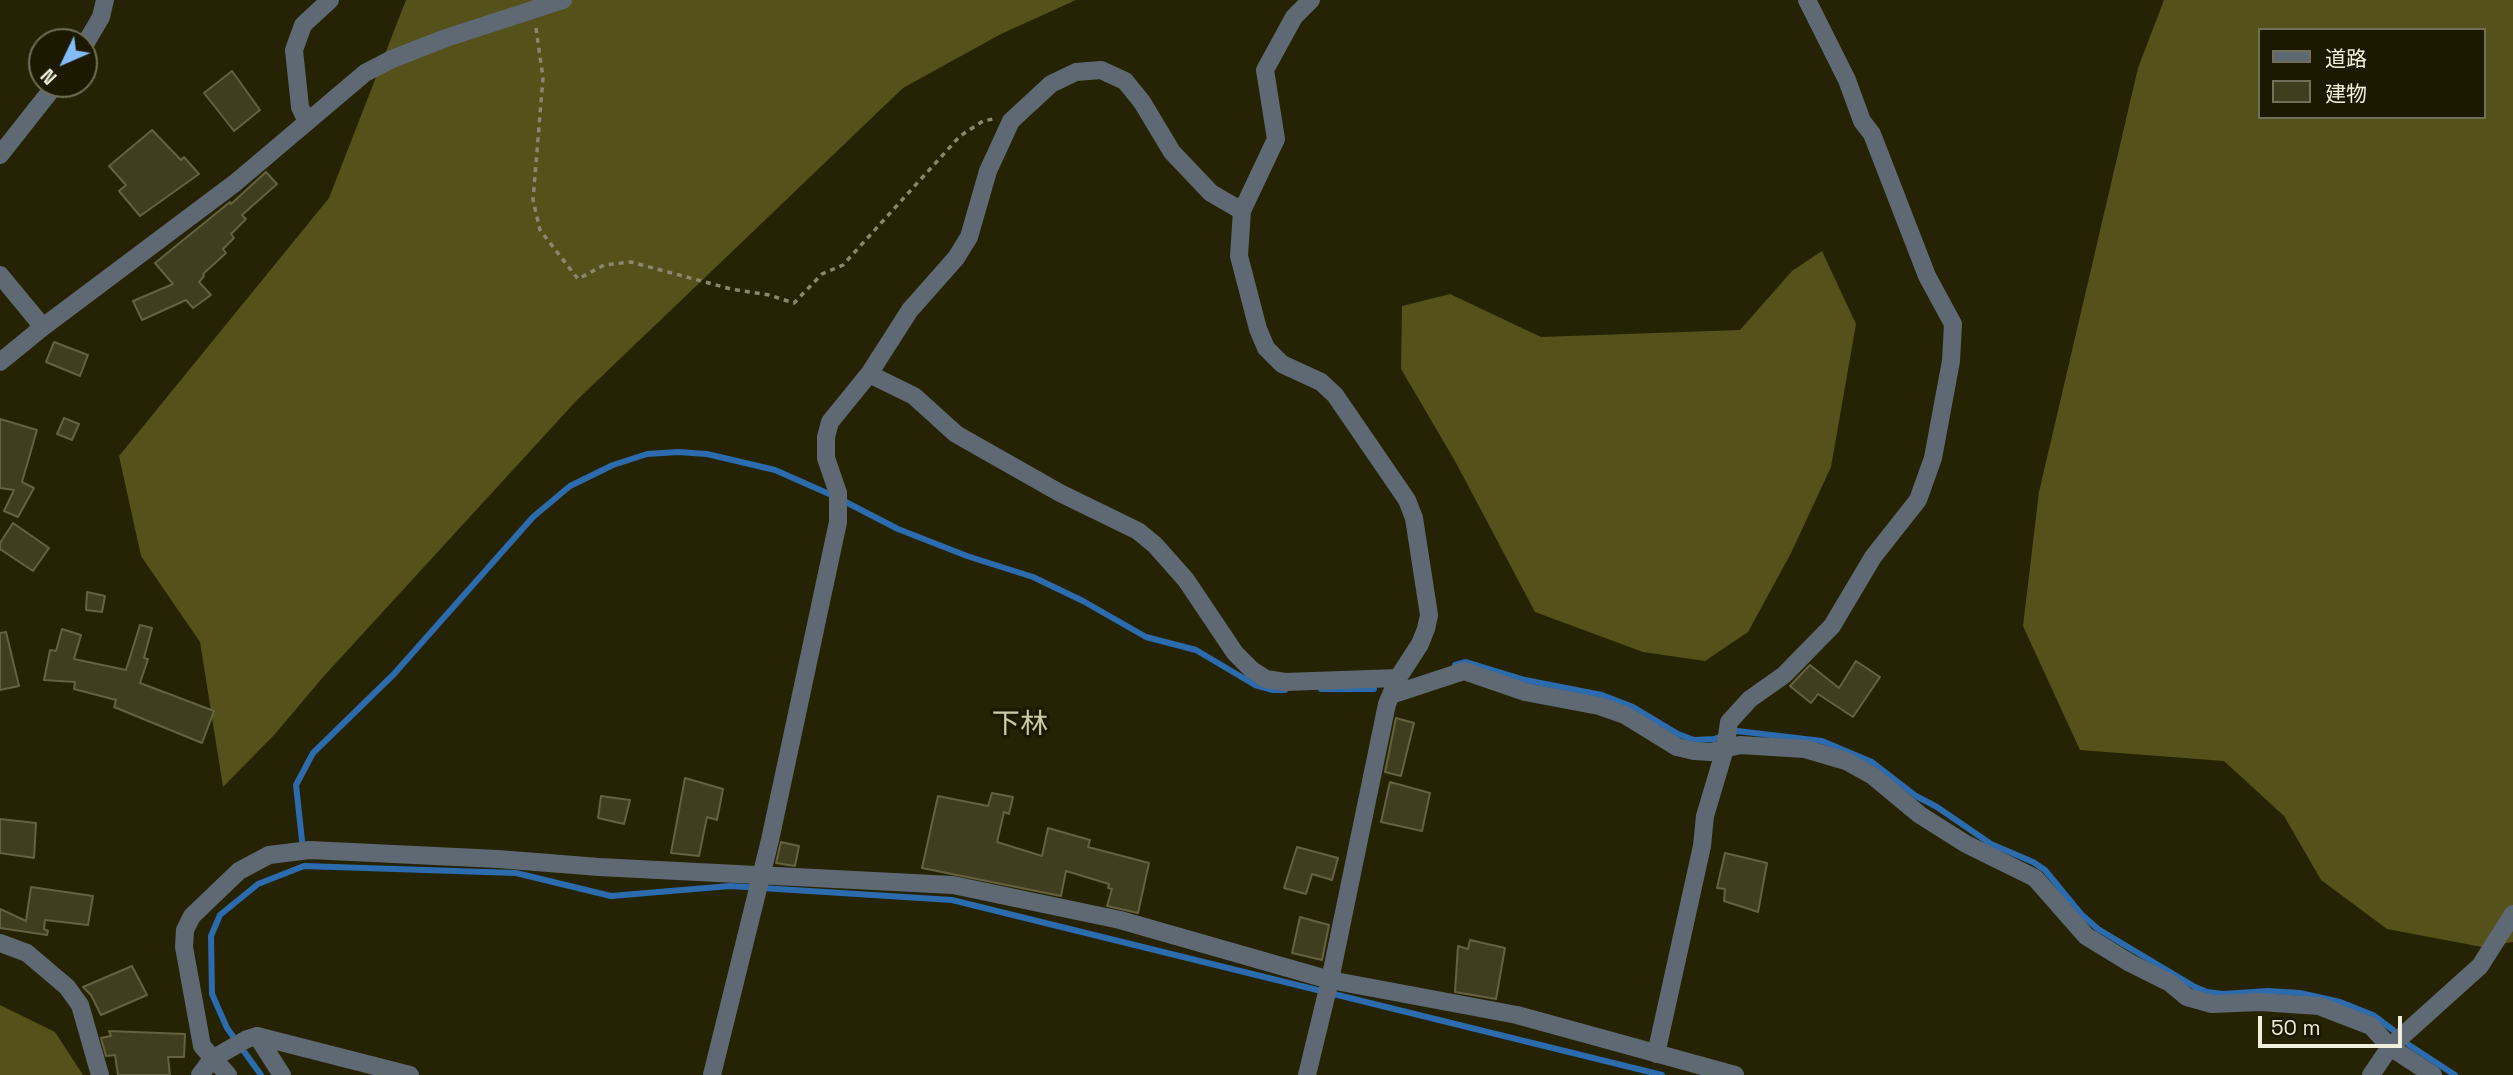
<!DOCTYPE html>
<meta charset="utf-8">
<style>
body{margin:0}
#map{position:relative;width:2513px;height:1075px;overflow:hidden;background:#252303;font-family:"Space Grotesk","Noto Sans JP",sans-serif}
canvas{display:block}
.legend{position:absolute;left:2258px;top:28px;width:228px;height:91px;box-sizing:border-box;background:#1c1900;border:2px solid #716f58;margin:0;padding:9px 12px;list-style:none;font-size:21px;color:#f0efdd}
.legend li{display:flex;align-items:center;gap:14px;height:35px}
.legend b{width:35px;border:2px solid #716f58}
.north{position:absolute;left:28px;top:28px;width:70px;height:70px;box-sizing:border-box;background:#1c1900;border:2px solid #716f58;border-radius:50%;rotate:226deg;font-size:19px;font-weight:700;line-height:28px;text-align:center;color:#f0efdd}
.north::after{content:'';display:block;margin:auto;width:24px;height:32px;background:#84bcfb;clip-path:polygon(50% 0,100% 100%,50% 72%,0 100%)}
.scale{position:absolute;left:2258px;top:1016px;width:144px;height:32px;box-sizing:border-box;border:4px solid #f0efdd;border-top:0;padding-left:9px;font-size:21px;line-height:24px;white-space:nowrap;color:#f0efdd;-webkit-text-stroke:5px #1c1900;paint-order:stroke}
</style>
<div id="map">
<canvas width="2513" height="1075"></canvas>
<ul class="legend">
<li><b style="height:9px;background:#5f6974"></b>道路</li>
<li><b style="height:19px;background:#403e1f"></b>建物</li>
</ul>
<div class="north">N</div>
<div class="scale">50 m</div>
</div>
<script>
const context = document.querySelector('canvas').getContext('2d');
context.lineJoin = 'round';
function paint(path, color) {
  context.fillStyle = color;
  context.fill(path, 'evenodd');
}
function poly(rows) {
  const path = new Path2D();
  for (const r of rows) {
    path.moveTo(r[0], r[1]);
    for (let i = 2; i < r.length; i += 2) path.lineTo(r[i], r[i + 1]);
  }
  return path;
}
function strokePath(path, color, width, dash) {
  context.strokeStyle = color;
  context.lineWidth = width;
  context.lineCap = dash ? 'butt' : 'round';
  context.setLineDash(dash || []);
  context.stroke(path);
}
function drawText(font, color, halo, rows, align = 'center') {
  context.font = font + ' "Space Grotesk","Noto Sans JP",sans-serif';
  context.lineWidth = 7;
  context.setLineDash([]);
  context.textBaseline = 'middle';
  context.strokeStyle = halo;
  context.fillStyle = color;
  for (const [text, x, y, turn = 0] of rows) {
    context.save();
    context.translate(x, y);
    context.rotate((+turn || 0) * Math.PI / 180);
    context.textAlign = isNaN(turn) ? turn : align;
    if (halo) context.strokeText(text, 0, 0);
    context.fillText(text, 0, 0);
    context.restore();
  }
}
paint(poly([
 [406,0,1076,0,1001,34,903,88,577,400,324,676,275,734,223,787,200,642,141,556,119,456,329,198],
 [2164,0,2513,0,2513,942,2482,947,2387,929,2321,880,2284,816,2224,761,2080,750,2023,626,2039,492,2138,68],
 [2259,30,2483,30,2483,117,2259,117],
 [1822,251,1856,324,1831,467,1791,553,1748,632,1705,661,1643,652,1535,612,1455,461,1401,369,1402,306,1450,294,1541,337,1740,330,1792,271],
 [0,1005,55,1032,83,1075,0,1075]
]), '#55511a');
strokePath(poly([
 [1455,665,1466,662,1525,680,1602,695,1633,707,1678,734,1694,740,1714,739,1737,731,1822,741,1872,762,1916,796,1937,807,1991,844,2033,862,2045,870,2081,914,2098,929,2195,987,2207,992,2223,994,2268,991,2300,993,2340,1002,2373,1015,2393,1030],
 [1321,689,1374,689],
 [303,850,296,785,313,753,394,674,533,517,570,486,613,465,647,454,678,452,707,454,775,470,836,497,898,529,967,556,1033,577,1083,601,1146,637,1196,650,1255,685,1273,690,1285,690],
 [2409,1045,2455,1075],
 [261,1075,227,1028,212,994,211,936,220,915,258,884,304,866,516,873,611,896,730,886,952,900,1662,1075]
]), '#2b6bae', 6);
const building = poly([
 [232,71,260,110,234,131,204,93,232,71],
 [152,130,181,160,184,157,199,174,140,216,119,191,126,185,109,166,152,130],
 [266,172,277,184,242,215,246,219,231,234,234,238,223,249,226,253,203,274,204,276,199,282,211,295,193,308,186,300,142,320,133,301,173,284,155,263,230,202,231,204,266,172],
 [54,342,88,355,80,376,46,362,54,342],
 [64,418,79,424,72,440,57,434,64,418],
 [0,419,37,430,22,482,34,488,18,517,4,511,14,490,0,488,0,419],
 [13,523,49,548,33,571,0,549,0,543,13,523],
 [87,592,105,596,102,612,86,610,87,592],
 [140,625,152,628,144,658,148,659,140,683,214,711,202,743,114,707,116,700,74,689,75,682,44,680,50,650,56,651,62,629,81,635,74,659,126,670,140,625],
 [6,632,19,686,0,690,0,633,6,632],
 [1856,661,1880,677,1853,717,1818,694,1811,703,1790,686,1810,665,1839,688,1856,661],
 [1396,718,1414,723,1401,776,1385,772,1396,718],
 [685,778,723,789,717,820,707,817,699,856,671,853,685,778],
 [1390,782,1430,793,1422,831,1381,822,1390,782],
 [992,793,1013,797,1009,814,1004,812,997,842,1042,856,1048,828,1090,840,1088,847,1149,863,1138,913,1107,906,1112,889,1108,888,1109,884,1066,871,1061,896,922,868,938,796,988,806,992,793],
 [601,796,630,800,624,824,598,818,601,796],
 [0,819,36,823,34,858,0,853,0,819],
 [781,842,799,846,795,866,776,863,781,842],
 [1297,847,1338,858,1332,880,1312,874,1306,894,1284,888,1297,847],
 [1725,853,1767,863,1758,912,1724,901,1725,889,1717,888,1725,853],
 [31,887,93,896,88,925,45,920,44,929,48,931,47,935,0,928,0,909,26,921,31,887],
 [1300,917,1329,925,1322,960,1292,953,1300,917],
 [1470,940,1505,948,1496,999,1455,992,1458,946,1468,949,1470,940],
 [132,966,147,995,101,1015,91,995,83,987,132,966],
 [109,1031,185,1034,184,1057,168,1057,170,1075,118,1075,115,1055,106,1056,101,1038,111,1036,109,1031]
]);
paint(building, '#403e1f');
strokePath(building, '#646241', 2);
strokePath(poly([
 [536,28,543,78,533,200,540,230,578,279,604,265,631,262,731,289,769,295,794,303,822,274,843,265,960,136,983,121,993,119]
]), '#89876e', 3.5, [5, 5]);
strokePath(poly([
 [307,122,300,107,294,50,303,25,330,0],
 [869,374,914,396,956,434,1060,493,1138,531,1155,545,1186,580,1235,653,1252,670,1266,679,1285,682,1398,678],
 [1391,695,1464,671,1525,692,1599,706,1625,715,1677,747,1694,751,1711,752,1740,745,1805,749,1846,761,1873,776,1920,815,1966,844,2035,878,2086,936,2130,963,2170,983,2187,997,2212,1004,2260,1002,2319,1006,2371,1026,2390,1047,2433,1075],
 [0,943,27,953,67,987,80,1005,100,1075],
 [257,1036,282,1075],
 [1656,1054,1702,846,1705,816,1725,749,1729,722,1750,699,1784,675,1832,626,1873,557,1918,500,1933,458,1951,361,1953,324,1927,276,1872,134,1862,121,1847,80,1807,0],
 [200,1075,212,1059,247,1039,257,1036,410,1075],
 [228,1075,202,1046,184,947,185,930,192,916,239,871,269,855,310,850,498,859,599,867,953,885,1120,920,1330,980,1517,1015,1735,1075],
 [712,1075,770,840,838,522,838,493,826,458,826,437,830,422,869,374,910,310,956,258,969,237,988,171,1011,121,1051,84,1076,72,1101,70,1125,81,1142,102,1172,152,1211,193,1242,211],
 [1307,1075,1330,980,1387,704,1398,678,1420,644,1426,629,1429,615,1414,518,1407,500,1335,395,1321,382,1282,364,1266,348,1258,329,1239,256,1242,211,1276,139,1265,70,1294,17,1311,0],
 [2371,1075,2390,1047,2480,966,2513,914]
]), '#5f6974', 18);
strokePath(poly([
 [84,46,101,17,105,0],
 [0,155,56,84],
 [0,275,43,327],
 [0,362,43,327,235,183,365,73,392,59,446,38,563,0]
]), '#5f6974', 18);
drawText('28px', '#cccaa6', '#1c1900', [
 ["下林",1020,725]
]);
</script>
